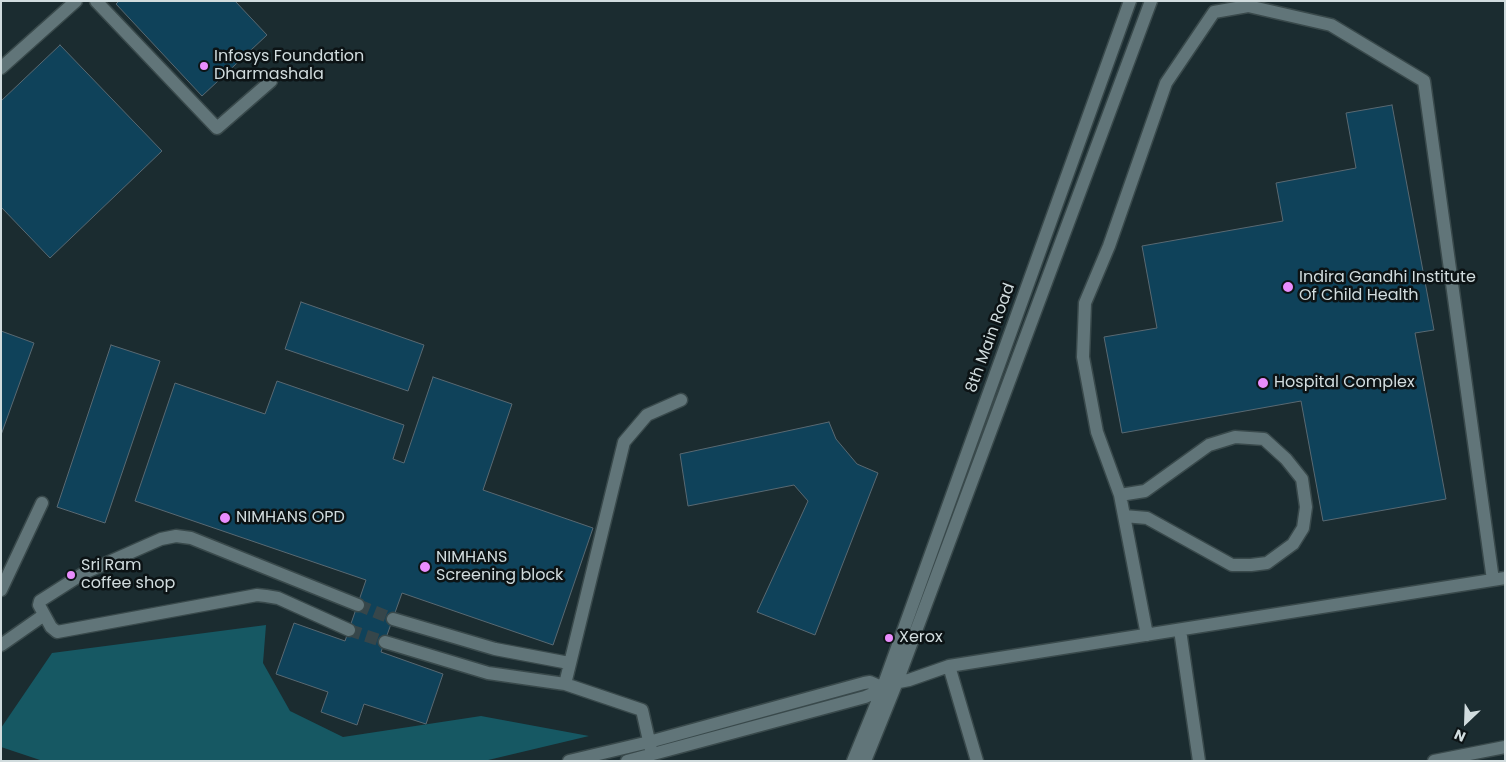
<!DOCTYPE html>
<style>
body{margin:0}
#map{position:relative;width:1506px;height:762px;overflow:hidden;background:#1b2c30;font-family:Poppins,sans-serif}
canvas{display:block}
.frame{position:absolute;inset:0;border:2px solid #d1dcde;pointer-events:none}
.north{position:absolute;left:1441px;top:697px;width:50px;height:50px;-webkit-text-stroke:4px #0c1315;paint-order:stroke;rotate:204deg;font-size:14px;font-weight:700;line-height:20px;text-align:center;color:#d1dcde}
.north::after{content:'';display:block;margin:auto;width:18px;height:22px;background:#d1dcde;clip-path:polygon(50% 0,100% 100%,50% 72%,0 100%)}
</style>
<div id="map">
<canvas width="1506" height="762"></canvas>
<div class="frame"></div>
<div class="north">N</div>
</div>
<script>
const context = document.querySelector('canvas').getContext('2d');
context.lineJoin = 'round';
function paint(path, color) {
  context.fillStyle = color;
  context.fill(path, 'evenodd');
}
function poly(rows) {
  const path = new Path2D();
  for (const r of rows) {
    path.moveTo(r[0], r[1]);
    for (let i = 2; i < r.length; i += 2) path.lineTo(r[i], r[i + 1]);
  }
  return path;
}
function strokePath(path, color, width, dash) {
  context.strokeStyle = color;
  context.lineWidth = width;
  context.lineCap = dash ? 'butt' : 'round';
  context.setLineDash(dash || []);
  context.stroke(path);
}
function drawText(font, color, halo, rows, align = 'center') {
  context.font = font + ' Poppins,sans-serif';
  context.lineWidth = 5;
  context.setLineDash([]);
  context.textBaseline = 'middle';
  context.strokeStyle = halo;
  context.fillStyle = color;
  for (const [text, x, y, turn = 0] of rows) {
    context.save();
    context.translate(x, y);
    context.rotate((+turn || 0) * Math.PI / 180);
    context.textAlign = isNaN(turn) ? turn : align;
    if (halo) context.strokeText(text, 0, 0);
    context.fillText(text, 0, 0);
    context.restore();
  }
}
paint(poly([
 [266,625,263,663,290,711,343,737,481,716,589,736,484,761,43,761,1,747,1,728,52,653]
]), '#165863');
const building = poly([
 [119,1,235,1,267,35,202,96,116,4,119,1],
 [60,45,162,151,50,258,1,207,1,101,60,45],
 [1392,105,1434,330,1415,333,1446,499,1323,521,1301,401,1122,433,1104,337,1157,328,1142,246,1283,221,1276,183,1356,168,1346,113,1392,105],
 [301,302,424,345,408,391,285,349,301,302],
 [1,331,34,343,1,435,1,331],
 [111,345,160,361,105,523,57,507,111,345],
 [433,377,512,404,483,490,593,528,553,645,402,593,381,652,443,674,426,724,364,704,357,725,321,712,328,692,276,674,294,623,345,641,366,580,135,501,175,383,265,414,277,381,404,425,393,459,404,463,433,377],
 [829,422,836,439,857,464,878,473,815,635,757,612,808,501,794,485,688,506,680,454,829,422]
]);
paint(building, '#0f425a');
strokePath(building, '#596972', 1);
strokePath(poly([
 [358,605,393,619],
 [349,630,385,642]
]), '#36464a', 12, [12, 6]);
const minor = poly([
 [96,1,217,128,271,81],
 [1,68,76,1],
 [1120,495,1145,491,1209,445,1235,437,1264,439,1286,459,1302,479,1306,507,1303,528,1293,544,1267,563,1251,565,1232,565,1147,518,1124,516],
 [1,590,42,503],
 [393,619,495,649,569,663],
 [349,630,278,598,266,596,257,595,57,632,51,627,39,605,40,601,84,573,161,539,176,536,191,538,358,605],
 [1180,630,1199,761],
 [1147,635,1120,495,1097,432,1083,357,1085,303,1109,246,1166,83,1214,12,1248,6,1331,25,1424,81,1493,580],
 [385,642,488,673,565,684],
 [1,645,44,615],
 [949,666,977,761],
 [652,754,642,710,565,684,624,442,647,415,681,400],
 [569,761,649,742,864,683,870,682,879,686,909,680,949,666,1505,578],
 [627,761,865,697,872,694,879,686],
 [853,761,880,695,1130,1],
 [865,761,897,682,1151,1],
 [1434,761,1505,747]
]);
strokePath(minor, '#39494b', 15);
strokePath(minor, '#617579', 12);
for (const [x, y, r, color] of [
 [204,66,5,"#ea8dfd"],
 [1288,287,6,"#ea8dfd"],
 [1263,383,6,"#ea8dfd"],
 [225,518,6,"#ea8dfd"],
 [425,567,6,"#ea8dfd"],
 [71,575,5,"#ea8dfd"],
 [889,638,5,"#ea8dfd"]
]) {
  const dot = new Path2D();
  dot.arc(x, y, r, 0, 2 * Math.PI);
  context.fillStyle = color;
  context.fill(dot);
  strokePath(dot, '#0c1315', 2);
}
drawText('16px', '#d1dcde', '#0c1315', [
 ["Infosys Foundation",214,57],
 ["Dharmashala",214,75],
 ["Indira Gandhi Institute",1299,278],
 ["Of Child Health",1299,296],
 ["Hospital Complex",1274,383],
 ["NIMHANS OPD",236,518],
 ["NIMHANS",436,558],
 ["Screening block",436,576],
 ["Sri Ram",81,566],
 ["coffee shop",81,584],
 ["Xerox",899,638]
], 'left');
drawText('16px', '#d1dcde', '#0c1315', [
 ["8th Main Road",991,338,-70]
]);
</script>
